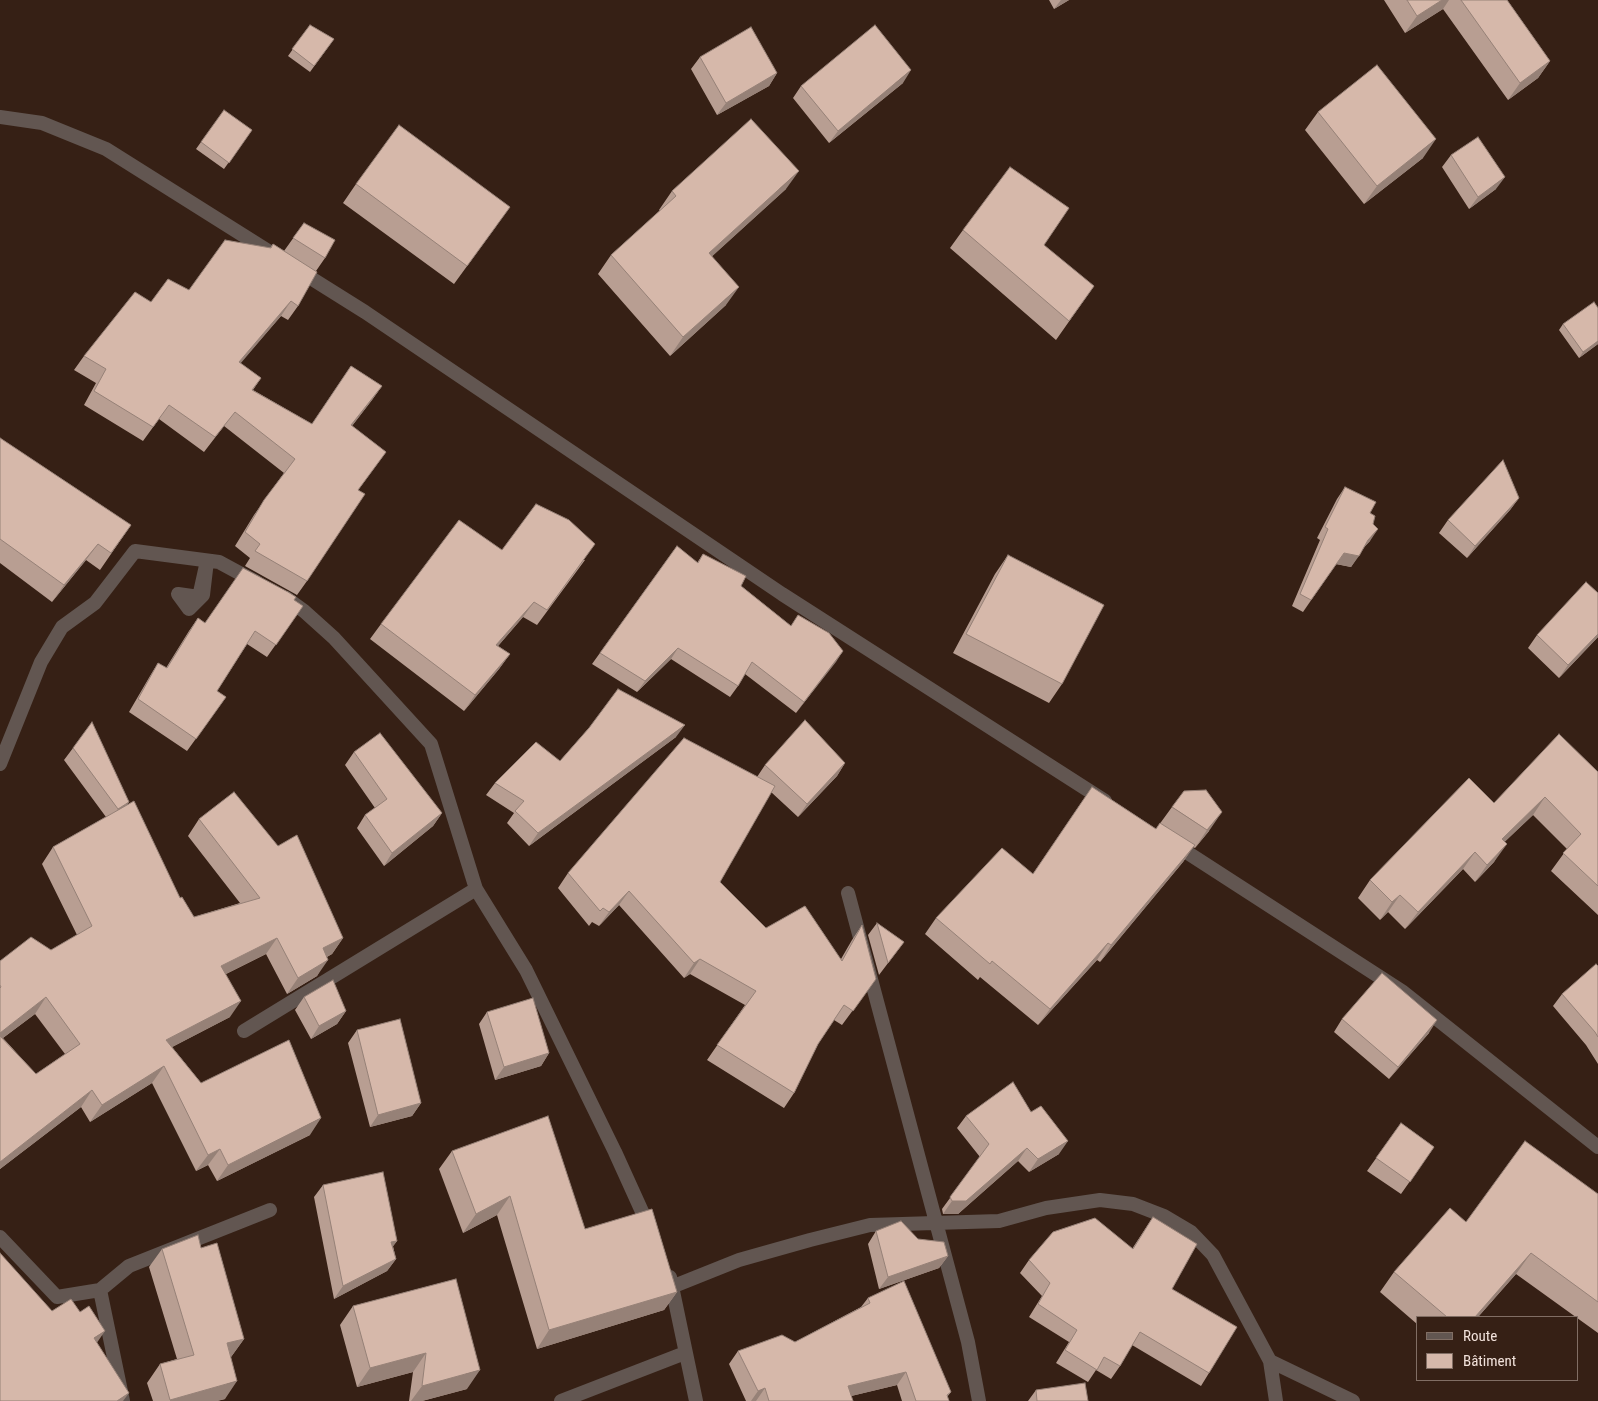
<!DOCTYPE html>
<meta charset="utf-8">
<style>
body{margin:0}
#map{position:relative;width:1598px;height:1401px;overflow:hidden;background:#362015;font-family:"Roboto Condensed",sans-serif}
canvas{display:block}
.legend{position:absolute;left:1416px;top:1316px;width:162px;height:65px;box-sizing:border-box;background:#362015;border:1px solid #816e64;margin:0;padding:6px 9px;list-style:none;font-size:15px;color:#f2e2db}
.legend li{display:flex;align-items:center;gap:10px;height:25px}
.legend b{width:25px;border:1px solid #816e64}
</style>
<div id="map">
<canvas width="1598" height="1401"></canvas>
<ul class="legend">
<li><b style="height:6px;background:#625651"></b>Route</li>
<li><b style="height:14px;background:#d6b8aa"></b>Bâtiment</li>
</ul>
</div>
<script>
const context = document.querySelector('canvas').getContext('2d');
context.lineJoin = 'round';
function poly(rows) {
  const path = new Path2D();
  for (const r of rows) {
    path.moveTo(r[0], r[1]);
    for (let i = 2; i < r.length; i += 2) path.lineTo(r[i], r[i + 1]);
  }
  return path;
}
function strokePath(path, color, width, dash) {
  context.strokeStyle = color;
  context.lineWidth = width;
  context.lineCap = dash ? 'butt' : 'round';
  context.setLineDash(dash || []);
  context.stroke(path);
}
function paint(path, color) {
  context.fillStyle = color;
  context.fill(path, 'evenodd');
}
strokePath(poly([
 [0,117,42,123,106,149,276,256],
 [298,270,365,312,782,594,1105,801],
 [207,561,203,595,189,609,178,594,199,597,207,561],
 [286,598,304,611,334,638,431,744,476,889,526,970,615,1152,649,1227],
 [0,764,41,662,62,627,95,603,135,551,219,562,256,582],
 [1174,844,1403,992,1598,1147],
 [848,893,968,1342,979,1401],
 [244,1031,476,889],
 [0,1237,57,1297,100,1290,123,1401],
 [670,1277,696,1401],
 [674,1286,739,1260,810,1240,870,1225,999,1221,1046,1208,1100,1200,1133,1204,1164,1216,1191,1232,1213,1255,1270,1361,1276,1401],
 [100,1290,129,1266,270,1210],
 [1270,1361,1353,1401],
 [561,1401,685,1353]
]), '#625651', 14);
paint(poly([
 [1049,0,1069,0,1054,9],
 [1384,0,1507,0,1550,61,1538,78,1508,100,1443,9,1405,33],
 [310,25,334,39,310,72,288,56],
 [700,57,777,73,769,86,717,115,691,69],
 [903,83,829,143,793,98,801,86],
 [1318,112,1423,158,1364,204,1305,130],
 [252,130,224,169,196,149,201,142],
 [1451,155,1496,189,1469,209,1442,167],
 [356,184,497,225,454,284,343,203],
 [786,189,712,256,726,305,670,356,598,274,611,255,660,211,659,210,672,191],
 [304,223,325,258,316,271,298,306,288,320,281,316,240,363,261,378,253,390,312,424,351,366,382,386,372,400,352,426,386,452,358,490,307,581,297,595,245,566,250,558,235,546,254,515,284,473,224,426,204,452,159,419,143,441,84,405,96,383,74,370,84,356,151,302,189,290,270,248,273,244,284,251],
 [963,230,1094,286,1056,340,950,248],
 [1563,324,1598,344,1579,358,1559,330],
 [0,438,131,525,100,570,86,560,52,602,0,563],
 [1345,487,1370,513,1373,524,1370,541,1364,547,1351,567,1336,564,1303,612,1292,606,1320,540,1317,538,1337,499],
 [1519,498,1510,510,1467,558,1439,533,1448,520],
 [677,546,697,563,703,554,741,586,791,626,843,651,796,713,745,674,738,686,730,697,671,659,637,692,592,664],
 [502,550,585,560,537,625,523,617,498,646,510,654,499,669,464,711,370,639,381,624],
 [1008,555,1062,684,1049,703,953,653,995,574],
 [294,600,303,606,267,657,247,644,217,691,226,697,187,751,129,712,150,676,158,663,166,668,189,631,198,618,205,623],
 [1537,635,1598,637,1559,678,1528,648],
 [589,728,676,737,529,846,507,823,514,813,486,795,495,783,560,761],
 [73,748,127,805,180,898,194,917,240,903,188,836,199,819,343,938,332,954,327,957,317,976,287,994,266,954,226,974,230,1017,172,1047,201,1083,310,1135,217,1181,208,1165,196,1171,152,1083,90,1122,81,1107,0,1169,0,961,51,950,77,935,42,864,53,847,106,817,64,760],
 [35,1014,65,1054,36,1074,3,1038],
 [354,752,442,813,433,826,384,866,357,828,365,815,375,808,345,765],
 [845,763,837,776,798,817,771,792,720,882,766,928,841,959,852,940,862,925,876,979,842,1025,834,1020,818,1044,794,1093,784,1108,707,1060,745,1005,690,974,684,978,619,905,599,926,592,922,589,926,558,888,568,873,757,777,765,765],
 [1598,772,1598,915,1551,871,1567,849,1533,815,1504,842,1494,862,1475,882,1463,869,1405,929,1388,912,1380,920,1358,898,1370,880,1494,803],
 [1092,787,1156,829,1172,807,1209,831,1195,848,1193,847,1183,862,1100,962,1097,960,1038,1025,980,977,978,980,925,934,936,918,1033,874],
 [877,923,904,942,879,975,868,935],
 [1598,966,1598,1064,1586,1045,1553,1006,1562,994],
 [304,997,346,1011,337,1024,311,1039,295,1010],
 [487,1012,549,1053,541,1066,495,1080,479,1024],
 [1342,1019,1429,1033,1389,1079,1334,1032],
 [357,1030,421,1103,412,1116,370,1127,348,1043],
 [1031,1112,1059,1154,1029,1172,1018,1161,958,1214,943,1214,942,1209,980,1157,957,1128,966,1116],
 [1401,1123,1434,1147,1401,1194,1367,1171],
 [452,1151,585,1229,677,1292,664,1310,537,1349,497,1215,463,1233,439,1169],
 [323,1185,397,1241,393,1246,396,1259,387,1271,334,1299,314,1197],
 [1598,1194,1598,1333,1516,1274,1478,1317,1417,1317,1417,1324,1380,1292,1394,1272,1466,1222],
 [1153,1217,1172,1289,1209,1373,1201,1386,1132,1345,1120,1366,1111,1379,1096,1370,1088,1382,1056,1363,1069,1342,1029,1317,1042,1296,1020,1273,1029,1260,1132,1249],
 [876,1231,918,1239,948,1256,939,1268,879,1289,868,1244],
 [201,1248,244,1339,231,1357,225,1399,217,1401,153,1401,147,1383,160,1364,177,1359,149,1267,162,1249],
 [456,1279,467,1389,422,1401,409,1401,413,1372,357,1387,340,1325,353,1306],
 [868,1298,951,1392,947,1397,949,1401,902,1401,897,1385,851,1396,853,1401,746,1401,729,1364,738,1351,795,1342,861,1307],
 [1036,1390,1088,1401,1028,1401]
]), '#b89e92');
paint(poly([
 [1061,0,1069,0,1054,9],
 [1442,0,1449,0,1443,9,1405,33,1417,16],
 [1550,61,1538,78,1508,100,1520,83],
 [911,70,903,83,829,143,838,131],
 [777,73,769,86,717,115,726,103],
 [1436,139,1423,158,1364,204,1377,186],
 [799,171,786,189,696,271,709,253],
 [1505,177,1496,189,1469,209,1478,197],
 [739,287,726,305,670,356,683,337],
 [291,301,281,316,229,377,239,362],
 [1598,341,1598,344,1579,358,1583,352],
 [382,386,372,400,341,440,351,425],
 [1519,498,1510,510,1467,558,1475,546],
 [1378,529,1370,541,1360,552,1368,540],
 [98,544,86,560,52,602,64,585],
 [1344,553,1359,556,1351,567,1336,564,1303,612],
 [534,602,523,617,486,660,496,645],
 [1598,634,1598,637,1559,678,1568,665],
 [678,648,671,659,637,692,645,681],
 [843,651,836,662,796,713,804,702],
 [510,654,499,669,464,711,475,695],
 [685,725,676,737,529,846,538,833],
 [845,763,837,776,798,817,807,804],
 [1545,797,1533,815,1490,856,1502,839],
 [129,802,121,814,109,821,118,809],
 [1222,812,1209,831,1195,848,1207,830],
 [442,813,433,826,384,866,392,853],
 [1507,844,1494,862,1475,882,1487,865],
 [1195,845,1183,862,1100,962,1111,945],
 [1475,852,1463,869,1405,929,1418,912],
 [629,891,619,905,599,926,609,912],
 [1400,895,1388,912,1380,920,1392,902],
 [277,938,266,954,210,982,221,966],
 [343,938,332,954,312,964,323,948],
 [1108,943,1097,960,1038,1025,1050,1009],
 [700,959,690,974,684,978,694,963],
 [328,960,317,976,287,994,298,978],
 [46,997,35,1014,0,1040,0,1033],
 [241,1001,230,1017,155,1056,166,1040],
 [346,1011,337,1024,311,1039,319,1026],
 [1437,1020,1429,1033,1389,1079,1398,1067],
 [549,1053,541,1066,495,1080,504,1067],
 [164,1066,152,1083,90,1122,102,1105],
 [92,1090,81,1107,0,1169,0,1162],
 [421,1103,412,1116,370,1127,378,1115],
 [321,1118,310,1135,217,1181,228,1165],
 [1068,1141,1059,1154,1029,1172,1038,1159],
 [1027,1148,1018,1161,958,1214,943,1214,952,1201],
 [220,1149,208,1165,196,1171,208,1155],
 [510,1196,497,1215,463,1233,476,1214],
 [397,1241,388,1253,391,1242],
 [1531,1253,1516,1274,1478,1317,1475,1317],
 [948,1256,939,1268,879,1289,888,1277],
 [396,1259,387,1271,334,1299,343,1286],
 [677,1292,664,1310,537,1349,549,1330],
 [105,1331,94,1347,94,1338],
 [244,1339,231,1357,227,1343],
 [426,1353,413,1372,357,1387,370,1368],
 [480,1370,467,1389,422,1401,411,1401,422,1386],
 [906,1372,897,1385,839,1399,848,1386],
 [237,1381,225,1399,217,1401,170,1401,170,1400],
 [765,1388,756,1401,751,1401,758,1391],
 [129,1393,123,1401,117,1401]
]), '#968177');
const building = poly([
 [1407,0,1442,0,1417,16,1407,0],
 [1461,0,1507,0,1550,61,1520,83,1461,0],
 [310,25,334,39,314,66,292,49,310,25],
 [875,25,911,70,838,131,801,86,875,25],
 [751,27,777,73,726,103,700,57,751,27],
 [1377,65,1436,139,1377,186,1318,112,1377,65],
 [224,110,252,130,229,163,201,142,224,110],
 [751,119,799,171,709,253,739,287,683,337,611,255,676,196,672,191,751,119],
 [399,125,510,207,467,266,356,184,399,125],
 [1478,137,1505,177,1478,197,1451,155,1478,137],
 [1010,167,1069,208,1044,245,1094,286,1069,321,963,230,1010,167],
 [304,223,335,240,325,258,293,238,304,223],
 [225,240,271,248,273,244,317,272,298,306,291,301,239,362,261,378,252,390,312,424,351,366,382,386,351,425,386,452,358,490,365,494,307,581,255,551,260,544,245,532,264,500,295,459,235,412,215,437,169,405,153,427,94,391,106,369,84,356,135,292,151,302,168,279,189,290,225,240],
 [1594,302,1598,308,1598,341,1583,352,1563,324,1594,302],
 [0,438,131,525,111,553,98,544,64,585,0,539,0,438],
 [1503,460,1519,498,1475,546,1448,520,1503,460],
 [1345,487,1376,502,1370,513,1375,516,1373,524,1378,529,1368,540,1359,556,1344,553,1311,600,1300,594,1328,529,1325,527,1345,487],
 [536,504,569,520,595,544,547,610,534,602,496,645,510,654,475,695,381,624,459,520,502,550,536,504],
 [677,546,698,563,703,554,746,576,741,586,791,626,798,615,829,633,843,651,804,702,752,662,738,686,678,648,645,681,600,653,677,546],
 [1008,555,1104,605,1062,684,966,634,1008,555],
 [243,568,288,592,296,597,294,600,303,606,276,645,255,631,217,691,226,697,196,739,138,699,158,663,167,668,198,618,205,623,243,568],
 [1586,582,1598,593,1598,634,1568,665,1537,635,1586,582],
 [618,689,685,725,538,833,515,811,524,801,495,783,536,742,560,761,589,728,618,689],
 [805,720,845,763,807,804,765,765,805,720],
 [92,722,129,802,118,809,73,748,92,722],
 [380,733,442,813,392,853,365,815,387,799,354,752,380,733],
 [1559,734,1598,772,1598,886,1563,853,1581,834,1545,797,1502,839,1507,844,1487,865,1475,852,1418,912,1400,895,1392,902,1370,880,1469,778,1494,803,1559,734],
 [684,738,775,786,720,882,766,928,805,906,842,961,862,925,876,979,853,1011,844,1005,818,1044,794,1093,717,1045,756,991,700,959,694,963,629,891,609,912,603,908,600,911,568,873,684,738],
 [1092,787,1156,829,1160,823,1195,845,1111,945,1108,943,1050,1009,992,961,990,964,936,918,1002,848,1033,874,1092,787],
 [1206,790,1222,812,1207,830,1172,807,1184,791,1206,790],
 [234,792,278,846,297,835,343,938,323,948,328,960,298,978,277,938,221,966,241,1001,166,1040,201,1083,289,1040,321,1118,228,1165,220,1149,208,1155,164,1066,102,1105,92,1090,0,1162,0,1036,36,1074,80,1044,46,997,0,1033,0,988,1,987,0,985,0,961,31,937,51,950,92,926,53,847,134,801,180,898,182,897,194,917,260,898,199,819,234,792],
 [877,923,904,942,888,963,877,923],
 [1596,964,1598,966,1598,1037,1595,1032,1562,994,1596,964],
 [1382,973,1437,1020,1398,1067,1342,1019,1382,973],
 [333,980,346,1011,319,1026,304,997,333,980],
 [533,998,549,1053,504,1067,487,1012,533,998],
 [400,1019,421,1103,378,1115,357,1030,400,1019],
 [1013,1082,1031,1112,1041,1106,1068,1141,1038,1159,1027,1148,966,1201,952,1201,950,1197,989,1144,966,1116,1013,1082],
 [548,1116,585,1229,652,1209,677,1292,549,1330,510,1196,476,1214,452,1151,548,1116],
 [1401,1123,1434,1147,1410,1182,1376,1158,1401,1123],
 [1525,1141,1598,1194,1598,1302,1531,1253,1475,1317,1447,1317,1394,1272,1450,1208,1466,1222,1525,1141],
 [383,1172,397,1241,391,1242,396,1259,343,1286,323,1185,383,1172],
 [1153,1217,1197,1244,1172,1289,1237,1327,1209,1373,1140,1332,1120,1366,1104,1357,1097,1370,1065,1350,1077,1330,1038,1304,1050,1283,1029,1260,1053,1232,1095,1218,1133,1249,1153,1217],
 [901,1221,918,1239,944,1242,948,1256,888,1277,876,1231,901,1221],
 [198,1235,201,1248,217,1243,244,1339,227,1343,237,1381,170,1400,160,1364,194,1355,162,1249,198,1235],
 [0,1253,52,1311,71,1299,80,1312,89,1306,105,1331,94,1338,129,1393,117,1401,0,1401,0,1253],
 [456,1279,480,1370,422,1386,426,1353,370,1368,353,1306,456,1279],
 [904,1281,951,1392,947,1395,949,1401,916,1401,906,1372,848,1386,853,1401,769,1401,765,1388,758,1391,738,1351,782,1335,795,1342,870,1303,868,1298,904,1281],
 [1085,1383,1088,1401,1037,1401,1036,1390,1085,1383]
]);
paint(building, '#d6b8aa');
strokePath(building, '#968177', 1);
</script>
